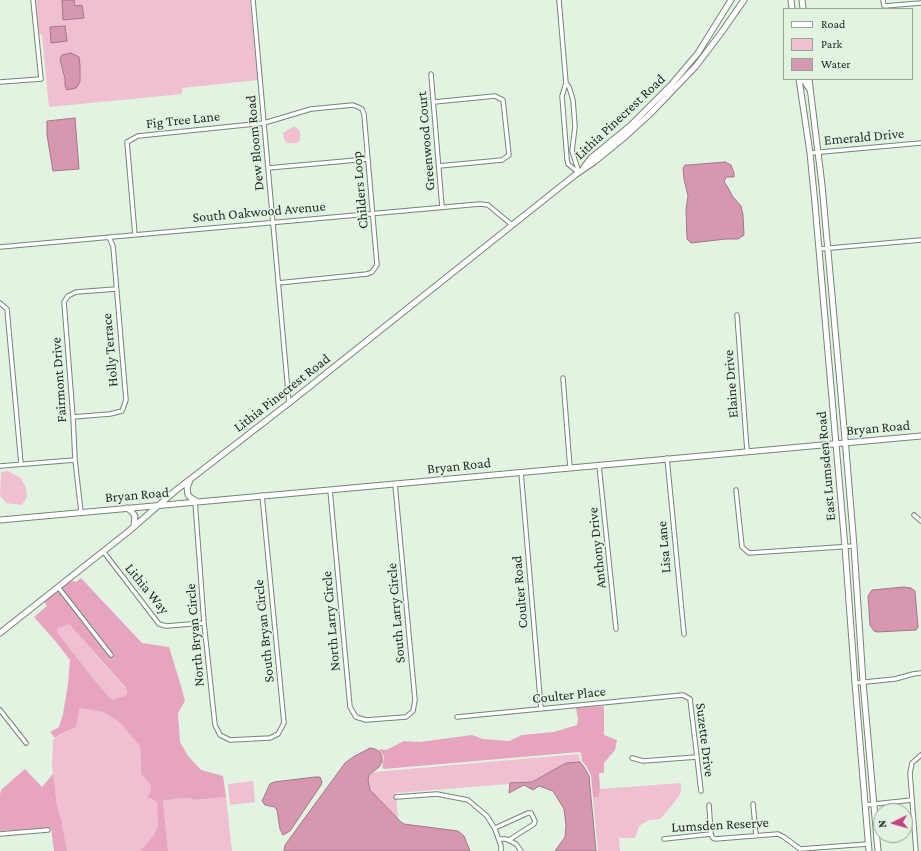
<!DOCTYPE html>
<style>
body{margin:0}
#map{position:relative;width:921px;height:851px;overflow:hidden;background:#e2f3e1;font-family:"Crimson Pro",serif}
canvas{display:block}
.legend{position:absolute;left:783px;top:8px;width:130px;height:72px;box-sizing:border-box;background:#e2f3e1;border:1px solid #96a395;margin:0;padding:5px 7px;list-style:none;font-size:12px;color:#252b24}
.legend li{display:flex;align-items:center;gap:8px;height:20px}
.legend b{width:20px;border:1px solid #96a395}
.north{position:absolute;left:873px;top:803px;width:40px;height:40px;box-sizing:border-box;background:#e2f3e1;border:1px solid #96a395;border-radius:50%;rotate:265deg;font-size:11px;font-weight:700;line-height:16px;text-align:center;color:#252b24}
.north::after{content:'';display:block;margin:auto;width:14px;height:18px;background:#c54083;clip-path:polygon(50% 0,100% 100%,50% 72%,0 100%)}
</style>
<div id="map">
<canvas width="921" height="851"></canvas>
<ul class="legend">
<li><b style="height:5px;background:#fff"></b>Road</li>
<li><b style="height:11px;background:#f0c0d2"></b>Park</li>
<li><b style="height:11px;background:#d897b1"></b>Water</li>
</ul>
<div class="north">N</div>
</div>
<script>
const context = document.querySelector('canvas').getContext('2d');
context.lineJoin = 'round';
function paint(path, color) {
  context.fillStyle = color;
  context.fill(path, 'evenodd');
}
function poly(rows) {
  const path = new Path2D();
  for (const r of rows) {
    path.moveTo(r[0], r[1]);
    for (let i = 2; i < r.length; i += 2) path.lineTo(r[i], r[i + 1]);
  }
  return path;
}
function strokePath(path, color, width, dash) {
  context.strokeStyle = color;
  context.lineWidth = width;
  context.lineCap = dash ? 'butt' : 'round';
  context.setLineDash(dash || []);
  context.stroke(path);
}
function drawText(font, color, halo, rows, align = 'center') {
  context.font = font + ' "Crimson Pro",serif';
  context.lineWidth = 3;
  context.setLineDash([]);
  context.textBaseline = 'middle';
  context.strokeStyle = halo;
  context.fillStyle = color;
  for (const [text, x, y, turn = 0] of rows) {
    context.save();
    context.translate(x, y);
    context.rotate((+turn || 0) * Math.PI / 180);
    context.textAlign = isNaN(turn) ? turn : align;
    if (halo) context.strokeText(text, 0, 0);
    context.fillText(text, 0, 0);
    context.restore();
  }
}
paint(poly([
 [36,0,250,0,258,80,182,88,182,94,49,107,42,35,39,34],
 [294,126,300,131,300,140,297,143,287,143,284,139,283,133],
 [8,471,21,478,26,488,27,497,22,505,6,503,0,496,1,472],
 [69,624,126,689,127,693,126,695,112,700,96,682,57,632,57,629],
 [80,708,103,712,119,722,140,746,141,774,151,786,151,800,157,801,158,816,158,825,154,835,140,851,67,851,61,818,57,806,54,786,52,767,53,740,60,734,76,727],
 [579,754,580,762,566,763,532,782,396,793,398,819,370,790,368,780,369,775,374,772],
 [253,781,255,802,230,805,228,784],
 [681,783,681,790,679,796,669,809,660,819,649,820,639,826,635,838,619,838,620,851,598,851,593,798,599,797,600,789],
 [226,797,232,851,168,851,163,801,175,799,190,798,194,800]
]), '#f0c0d2');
paint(poly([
 [81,578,142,643,169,647,181,686,185,701,178,713,180,742,188,756,201,770,223,776,226,797,194,800,190,798,175,799,163,801,168,851,140,851,154,835,158,825,157,802,147,797,151,792,151,786,141,774,140,746,119,722,103,712,80,708,76,727,60,734,55,738,50,732,59,727,63,714,68,684,70,660,57,643,34,617,47,606,44,601,71,580,76,582],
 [69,624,126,688,127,693,126,695,112,700,96,682,57,632,57,629],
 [603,706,604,708,604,735,617,740,615,750,604,763,604,773,599,773,600,789,599,797,593,798,591,775,586,766,582,761,581,753,579,752,384,769,382,767,384,757,379,749,386,750,404,741,420,742,472,735,483,739,509,741,522,735,554,732,577,725,578,719,576,708],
 [25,769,42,787,53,774,57,806,61,818,67,851,54,851,51,828,0,831,0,795,1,790]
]), '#e6a4be');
const water = poly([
 [62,0,74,0,75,6,82,5,84,18,63,20,62,0],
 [65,26,67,41,51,43,50,27,65,26],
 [71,53,79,57,80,65,80,82,76,88,67,90,65,86,65,79,60,59,62,55,71,53],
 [75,118,79,169,53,171,47,135,47,121,75,118],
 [725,162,731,165,734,173,734,177,726,177,724,182,727,186,733,197,741,206,743,215,744,235,738,239,726,239,691,243,687,239,686,209,688,196,684,179,683,168,685,165,689,165,725,162],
 [904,587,911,588,915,591,918,627,916,630,877,632,874,631,870,625,868,596,872,590,904,587],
 [370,748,375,749,380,752,382,757,382,762,379,767,369,775,368,780,370,790,401,822,404,824,458,831,464,836,470,851,284,851,285,845,345,763,353,757,370,748],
 [580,762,584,767,589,776,596,851,555,851,565,837,566,825,564,809,553,791,539,786,533,790,524,785,509,793,510,783,532,782,566,763,580,762],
 [315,777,320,777,322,782,321,785,290,831,283,835,280,829,277,810,275,807,265,805,262,801,270,784,274,782,315,777]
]);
paint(water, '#d897b1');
strokePath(water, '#a27787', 1);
const street = poly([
 [253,0,289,403],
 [559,0,566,83,569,87,573,100,575,127,572,151,579,172],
 [883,0,884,6,921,3],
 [431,74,442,207],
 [0,82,41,79,33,0],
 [566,83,562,96,567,159,568,164,578,172],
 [434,102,495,96,503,100,509,155,502,160,439,166],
 [810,153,921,143],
 [268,168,368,159],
 [135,235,127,142,138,136,264,123,311,109,353,105,358,107,362,109,364,114,377,265,372,272,367,274,278,283],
 [0,247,480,204,488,205,512,225],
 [819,249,921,240],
 [0,303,7,309,21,464],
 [737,315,747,451],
 [563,378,570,468],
 [73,417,110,414,122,411,126,400,113,246,109,237],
 [667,458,684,634],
 [599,465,616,629],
 [0,466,75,460],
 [521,472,541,709],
 [330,490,350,707,356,717,366,720,406,717,413,711,415,700,395,484],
 [736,490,742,547,749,553,854,546],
 [195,501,204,623,215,725,220,735,230,740,270,738,278,734,284,723,262,495],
 [81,512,75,460,73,417,64,302,68,296,76,292,116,289],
 [914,515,921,521],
 [103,551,159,624,166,626,204,623],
 [58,587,111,655],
 [855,683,895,679,913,674,921,673],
 [0,710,26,743],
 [457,717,683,695,690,699,701,791],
 [632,758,643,761,697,757],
 [396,797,437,794,468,800,487,816,495,829,501,846,501,851],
 [753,804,756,835],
 [709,805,711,834],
 [865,805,912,800],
 [495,828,528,813,531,813,535,821,534,824,509,840],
 [0,834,48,830],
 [499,839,506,839,516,844,521,851],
 [664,839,711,834,713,838,715,839,778,834,784,837,800,849,868,844],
 [916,851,910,773,912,763,921,755]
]);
const secondary = poly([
 [791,0,792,9],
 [802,0,803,9],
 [799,79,810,153,815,204,845,547,855,683,869,851],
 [803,79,810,90],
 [809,79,822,185,846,450,854,546,863,682,878,851],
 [584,167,591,158,630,126,671,85,698,53,731,0],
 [190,480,187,488,188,495,191,498,196,501],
 [127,508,131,511,135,516,134,526],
 [0,520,921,436],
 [0,633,129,531,175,491,289,403,575,175,594,162,626,136,650,114,696,66,721,33,744,0]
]);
strokePath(street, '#768575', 5.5);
strokePath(secondary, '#768575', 7);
strokePath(street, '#fff', 3.5);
strokePath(secondary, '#fff', 5);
drawText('14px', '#252b24', '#e2f3e1', [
 ["Lithia Pinecrest Road",620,117,-43],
 ["Fig Tree Lane",183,120,-6],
 ["Emerald Drive",864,137,-5],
 ["Greenwood Court",426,141,-95],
 ["Dew Bloom Road",255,143,-95],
 ["Childers Loop",360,190,-95],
 ["South Oakwood Avenue",259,212,-5],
 ["Holly Terrace",110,350,-95],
 ["Fairmont Drive",59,380,-94],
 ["Elaine Drive",731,384,-94],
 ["Lithia Pinecrest Road",282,393,-38],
 ["Bryan Road",878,428,-5],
 ["Bryan Road",459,466,-6],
 ["East Lumsden Road",826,466,-95],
 ["Bryan Road",137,495,-5],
 ["Lisa Lane",664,547,-95],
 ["Anthony Drive",597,548,-96],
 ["Lithia Way",147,589,51],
 ["Coulter Road",520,592,-95],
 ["South Larry Circle",396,613,-95],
 ["North Larry Circle",331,621,-95],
 ["South Bryan Circle",264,631,-96],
 ["North Bryan Circle",195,635,-95],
 ["Coulter Place",569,695,-6],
 ["Suzette Drive",705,740,83],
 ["Lumsden Reserve",720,825,-3]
]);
</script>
